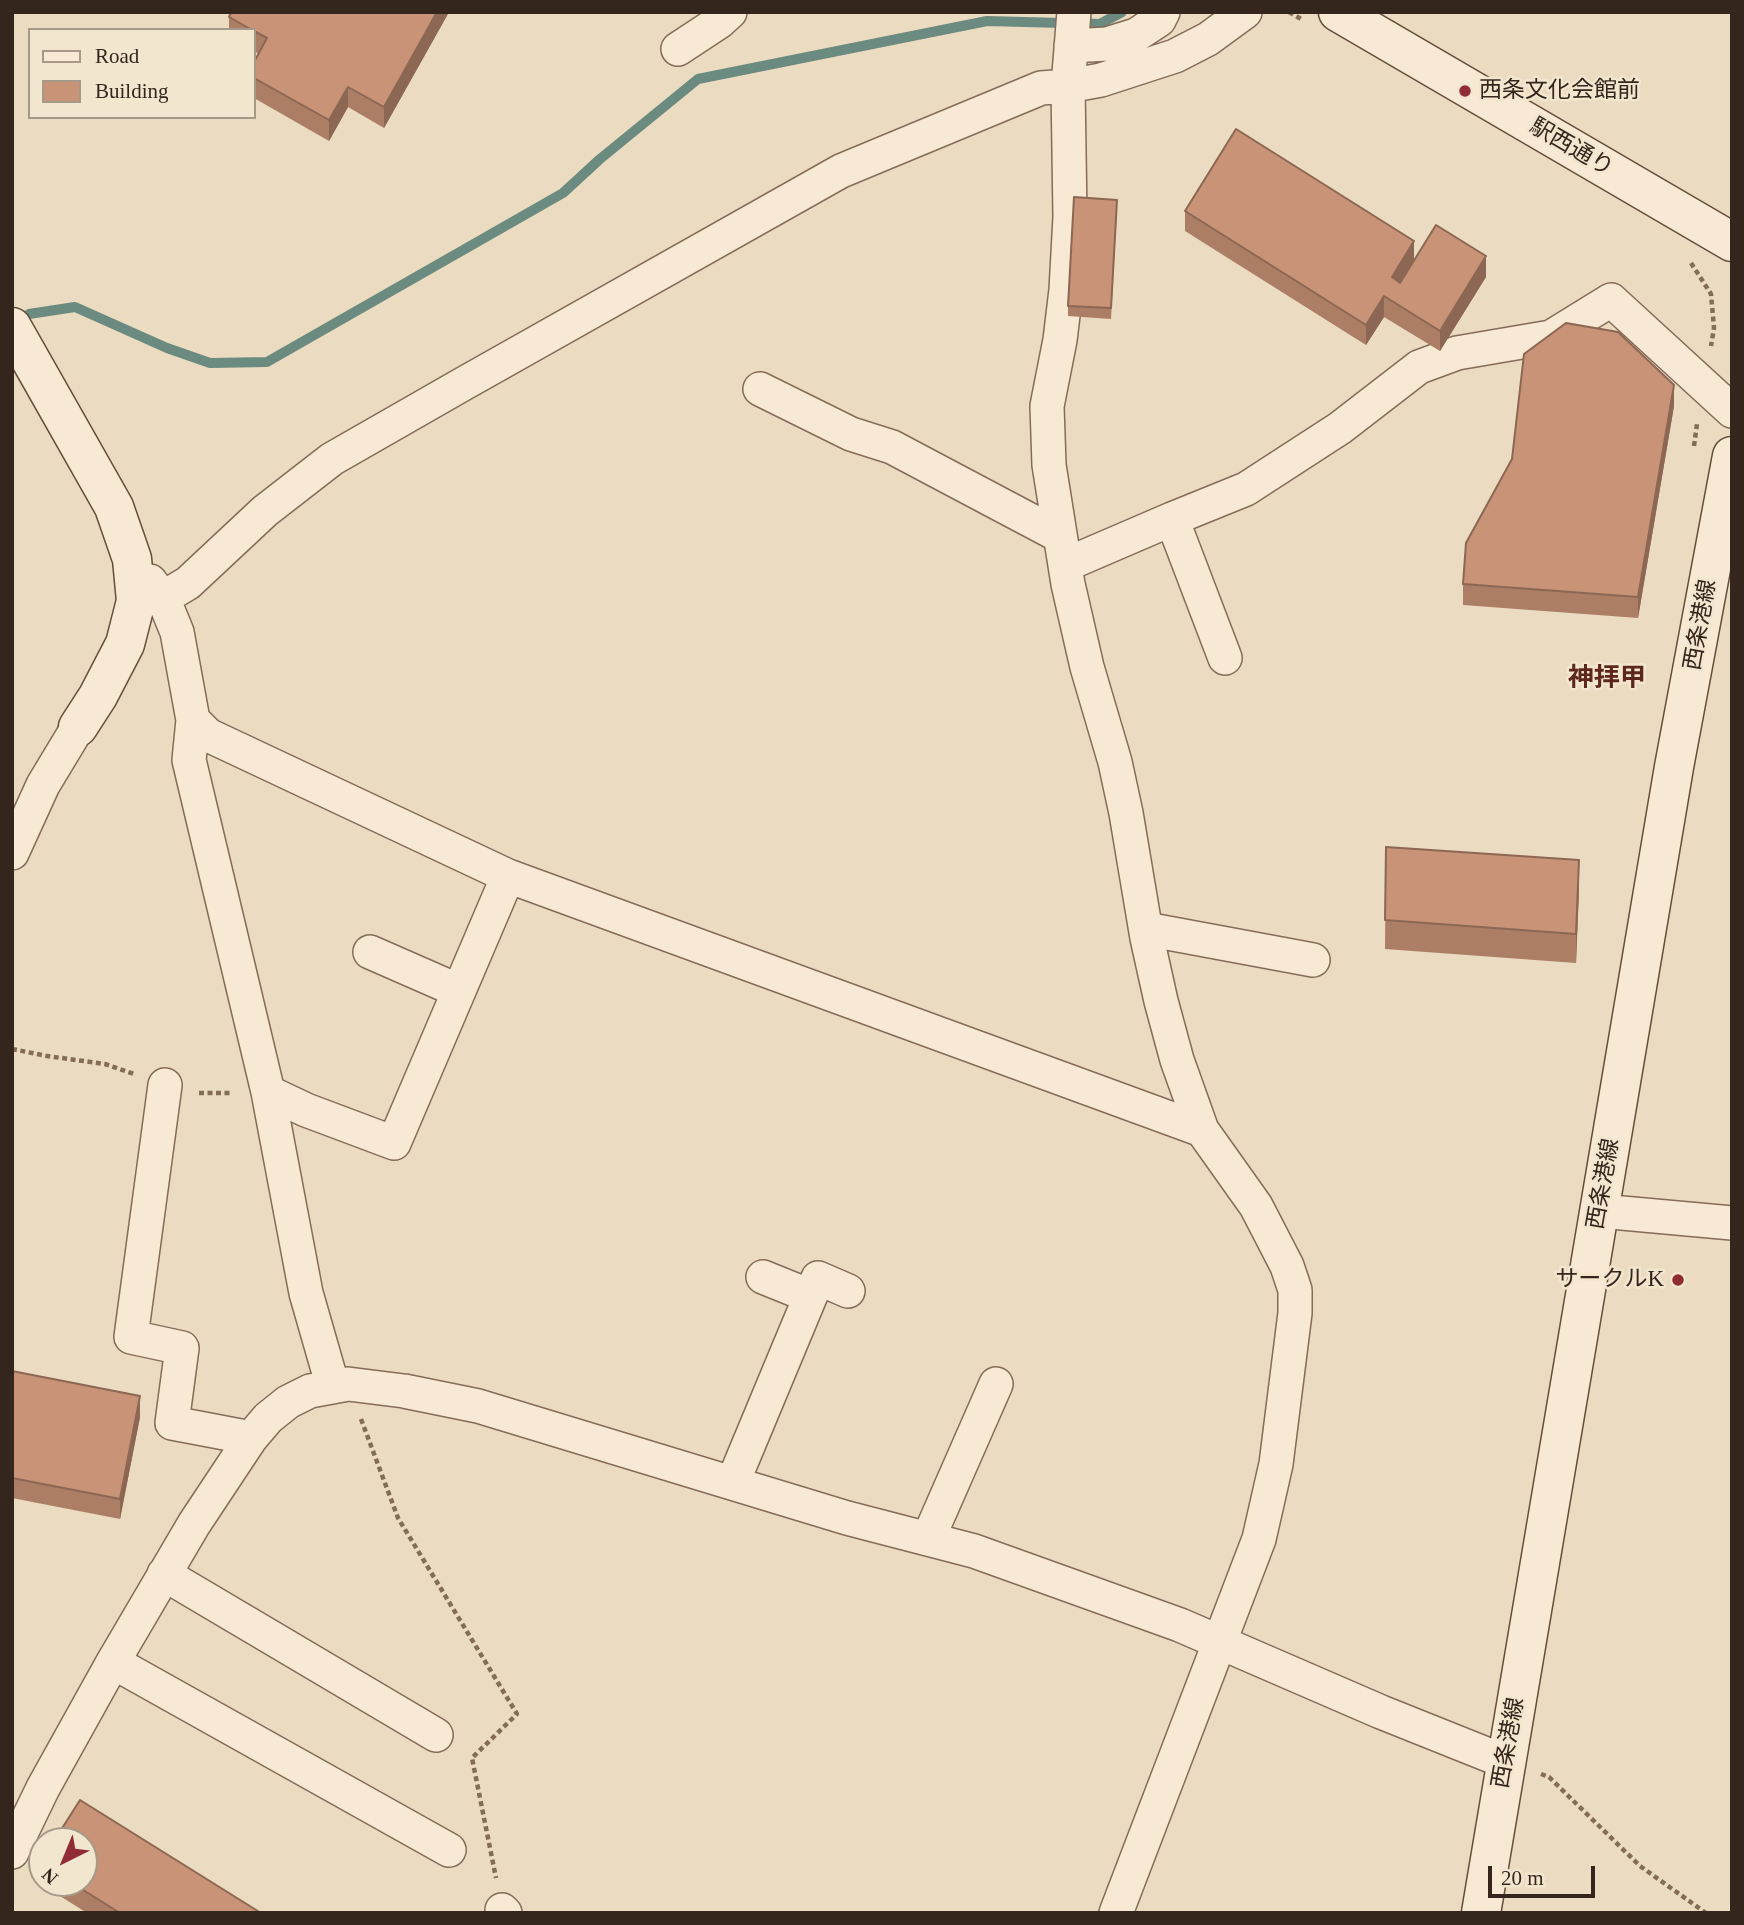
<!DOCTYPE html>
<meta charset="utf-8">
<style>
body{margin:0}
#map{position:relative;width:1744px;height:1925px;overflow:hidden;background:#ebdbc0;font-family:"Times New Roman",serif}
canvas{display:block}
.frame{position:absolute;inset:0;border:14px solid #34261d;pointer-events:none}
.legend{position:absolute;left:28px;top:28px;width:228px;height:91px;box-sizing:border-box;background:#f3e6cf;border:2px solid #a79988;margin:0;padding:9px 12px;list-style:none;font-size:21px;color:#34261d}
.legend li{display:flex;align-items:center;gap:14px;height:35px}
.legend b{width:35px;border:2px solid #a79988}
.north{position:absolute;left:28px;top:1827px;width:70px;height:70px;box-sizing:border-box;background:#f3e6cf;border:2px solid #a79988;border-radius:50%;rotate:223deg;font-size:19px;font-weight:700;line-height:28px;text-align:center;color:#34261d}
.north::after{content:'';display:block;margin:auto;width:24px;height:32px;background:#902c34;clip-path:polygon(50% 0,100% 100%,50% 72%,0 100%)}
.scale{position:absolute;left:1488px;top:1866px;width:107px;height:32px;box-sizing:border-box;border:4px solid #34261d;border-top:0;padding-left:9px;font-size:21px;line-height:24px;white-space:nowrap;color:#34261d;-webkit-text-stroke:5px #f3e6cf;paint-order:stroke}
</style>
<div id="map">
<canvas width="1744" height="1925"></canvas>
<div class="frame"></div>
<ul class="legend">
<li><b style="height:9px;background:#f7e9d3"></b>Road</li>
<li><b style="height:19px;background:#c89377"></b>Building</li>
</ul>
<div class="north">N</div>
<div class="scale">20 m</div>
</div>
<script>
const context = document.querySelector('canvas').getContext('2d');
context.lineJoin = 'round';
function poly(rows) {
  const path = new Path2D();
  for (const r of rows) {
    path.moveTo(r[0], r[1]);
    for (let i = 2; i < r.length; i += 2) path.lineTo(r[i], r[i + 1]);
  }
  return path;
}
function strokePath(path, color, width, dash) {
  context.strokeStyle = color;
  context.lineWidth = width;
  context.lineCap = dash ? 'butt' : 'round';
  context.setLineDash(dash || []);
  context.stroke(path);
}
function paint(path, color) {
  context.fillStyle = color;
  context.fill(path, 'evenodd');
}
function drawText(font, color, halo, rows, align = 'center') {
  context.font = font + ' "Times New Roman","Noto Sans JP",serif';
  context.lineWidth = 5;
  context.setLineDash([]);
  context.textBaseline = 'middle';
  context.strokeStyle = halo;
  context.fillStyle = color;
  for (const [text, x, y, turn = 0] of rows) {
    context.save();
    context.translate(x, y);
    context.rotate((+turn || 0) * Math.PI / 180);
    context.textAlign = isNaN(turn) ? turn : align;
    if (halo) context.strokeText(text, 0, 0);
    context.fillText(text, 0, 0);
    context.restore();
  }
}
strokePath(poly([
 [29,314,75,307,167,348,210,363,267,362,563,193,600,159,698,79,987,21,1100,24,1122,12]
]), '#6b8b80', 10);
const street = poly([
 [1071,46,1107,44,1136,35,1159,20,1163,12],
 [678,49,719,22,730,12],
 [760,389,851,434,892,447,1060,536],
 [1065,565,1172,519],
 [150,581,163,598,177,632,193,720,189,760,268,1092,306,1293,333,1387],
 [163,598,188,583,265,511,332,459,463,384,841,171,1041,88,1068,86,1074,12],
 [1225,658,1172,519,1246,489,1340,428,1419,367,1457,353,1551,337,1611,300,1732,411],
 [193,720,208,735,508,876,1202,1130],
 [12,853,43,785,78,727],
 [1146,929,1313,960],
 [370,952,459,991],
 [165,1085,131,1337,182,1348,172,1423,251,1438],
 [268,1092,306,1110,394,1143,508,876],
 [1600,1211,1732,1223],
 [763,1277,810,1296],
 [733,1482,818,1278,848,1291],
 [928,1539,996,1384],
 [164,1574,436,1735],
 [113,1662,449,1850],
 [12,1852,43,1788,113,1662,194,1524,251,1438,268,1418,288,1402,310,1391,348,1384,404,1391,478,1406,847,1518,974,1551,1180,1625,1381,1712,1506,1762],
 [502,1910,505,1913],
 [1116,1913,1259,1539,1276,1464,1295,1313,1295,1290,1287,1266,1256,1206,1202,1130,1177,1060,1161,1001,1147,938,1126,813,1115,762,1087,667,1068,584,1049,465,1047,406,1060,340,1066,290,1070,217,1068,86,1101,80,1175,56,1208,39,1245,12]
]);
const secondary = poly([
 [1338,12,1732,242],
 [12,327,114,507,132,559,136,601,125,644,98,696,78,727],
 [1481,1913,1674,767,1732,456]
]);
strokePath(street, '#846c59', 36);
strokePath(secondary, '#654e3c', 41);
strokePath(poly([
 [1289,12,1301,19],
 [1691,263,1711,294,1714,328,1711,346],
 [1694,446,1697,424],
 [12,1049,47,1056,105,1064,134,1074],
 [199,1093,233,1093],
 [361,1419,398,1518,517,1714,472,1758,496,1878],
 [1541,1774,1549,1777,1640,1866,1706,1913]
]), '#846c59', 4.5, [5, 3.5]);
strokePath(street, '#f7e9d3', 33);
strokePath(secondary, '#f7e9d3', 38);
paint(poly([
 [449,12,384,128,348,107,329,141,254,98,254,62,259,54,254,51,254,30,229,30,229,17],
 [1117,210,1111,319,1068,316,1068,306],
 [1185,211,1414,260,1486,277,1440,351,1384,317,1366,345,1185,231],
 [1674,406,1638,618,1463,605,1463,584],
 [1386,847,1579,889,1576,963,1385,949],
 [12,1371,140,1417,120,1519,12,1498],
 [42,1861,42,1883,84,1883,261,1913,87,1913,41,1884,41,1864]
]), '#ac7e66');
paint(poly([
 [437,12,449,12,384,128,384,107],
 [348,87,348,107,329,141,329,120],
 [1414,241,1414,262,1392,298,1392,277],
 [1486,256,1486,277,1440,351,1440,331],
 [1384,296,1384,317,1366,345,1366,325],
 [1674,385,1674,406,1638,618,1638,597],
 [1579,860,1579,889,1576,963,1576,934],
 [140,1396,140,1417,120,1519,120,1499]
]), '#8c6753');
const building = poly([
 [231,12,437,12,384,107,348,87,329,120,254,78,254,62,267,38,254,31,254,30,252,30,229,17,231,12],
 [1236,129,1414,241,1392,277,1400,283,1436,225,1486,256,1440,331,1384,296,1366,325,1185,211,1236,129],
 [1074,197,1117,200,1111,308,1068,306,1074,197],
 [1566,323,1618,332,1674,385,1638,597,1463,584,1466,543,1512,459,1524,354,1566,323],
 [1386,847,1579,860,1576,934,1385,920,1386,847],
 [12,1371,140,1396,120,1499,12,1478,12,1371],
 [80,1800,261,1913,120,1913,72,1883,84,1883,84,1841,54,1841,80,1800]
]);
paint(building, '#c89377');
strokePath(building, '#8c6753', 2);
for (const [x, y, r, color] of [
 [1465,91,7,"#902c34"],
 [1678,1280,7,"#902c34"]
]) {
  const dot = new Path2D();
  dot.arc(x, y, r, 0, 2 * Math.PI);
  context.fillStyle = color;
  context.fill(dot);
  strokePath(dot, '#f3e6cf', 2.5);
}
drawText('23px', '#34261d', '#f3e6cf', [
 ["西条文化会館前",1479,91],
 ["サークルK",1664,1280,"right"]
], 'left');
drawText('23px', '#34261d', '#f3e6cf', [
 ["駅西通り",1571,148,30],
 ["西条港線",1701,625,-80],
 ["西条港線",1604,1184,-80],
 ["西条港線",1509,1743,-80]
]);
drawText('bold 26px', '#5e271e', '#f3e6cf', [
 ["神拝甲",1607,679]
]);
</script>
